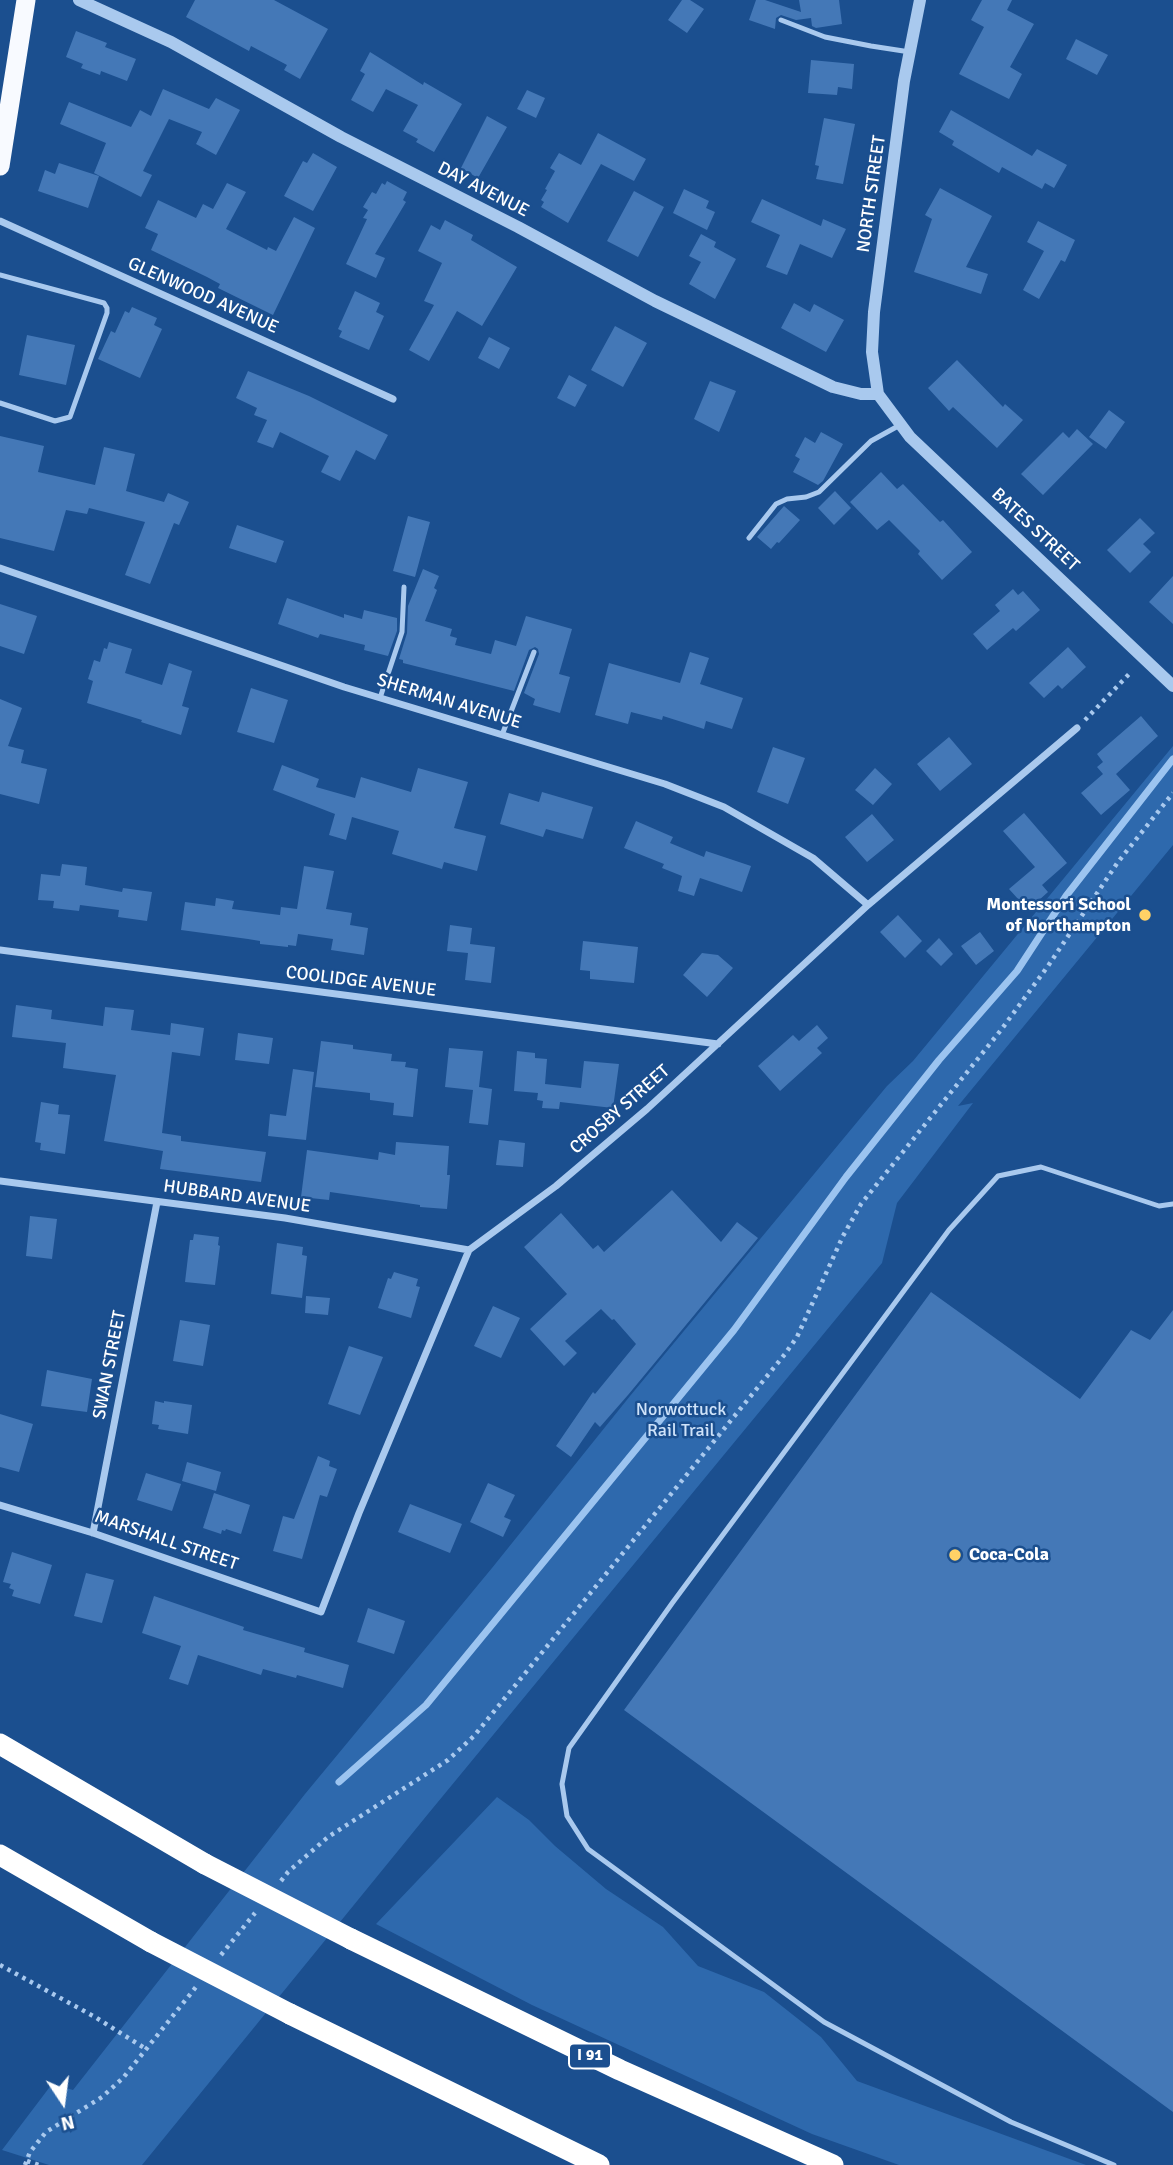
<!DOCTYPE html>
<style>
body{margin:0}
#map{position:relative;width:1173px;height:2165px;overflow:hidden;background:#1b4f8f;font-family:Signika,sans-serif}
canvas{display:block}
.north{position:absolute;left:28px;top:2067px;width:70px;height:70px;-webkit-text-stroke:5px #1b4f8f;paint-order:stroke;rotate:167deg;font-size:19px;font-weight:700;line-height:28px;text-align:center;color:#fff}
.north::after{content:'';display:block;margin:auto;width:24px;height:32px;background:#fff;clip-path:polygon(50% 0,100% 100%,50% 72%,0 100%)}
</style>
<div id="map">
<canvas width="1173" height="2165"></canvas>
<div class="north">N</div>
</div>
<script>
const context = document.querySelector('canvas').getContext('2d');
context.lineJoin = 'round';
function paint(path, color) {
  context.fillStyle = color;
  context.fill(path, 'evenodd');
}
function poly(rows) {
  const path = new Path2D();
  for (const r of rows) {
    path.moveTo(r[0], r[1]);
    for (let i = 2; i < r.length; i += 2) path.lineTo(r[i], r[i + 1]);
  }
  return path;
}
function strokePath(path, color, width, dash) {
  context.strokeStyle = color;
  context.lineWidth = width;
  context.lineCap = dash ? 'butt' : 'round';
  context.setLineDash(dash || []);
  context.stroke(path);
}
function drawText(font, color, halo, rows, align = 'center') {
  context.font = font + ' Signika,sans-serif';
  context.lineWidth = 5;
  context.setLineDash([]);
  context.textBaseline = 'middle';
  context.strokeStyle = halo;
  context.fillStyle = color;
  for (const [text, x, y, turn = 0] of rows) {
    context.save();
    context.translate(x, y);
    context.rotate((+turn || 0) * Math.PI / 180);
    context.textAlign = isNaN(turn) ? turn : align;
    if (halo) context.strokeText(text, 0, 0);
    context.fillText(text, 0, 0);
    context.restore();
  }
}
paint(poly([
 [1173,746,1173,845,958,1106,973,1103,897,1203,882,1263,428,1814,142,2165,49,2165,2,2150,52,2084,73,2090,305,1794,492,1568,630,1396,887,1086,913,1061],
 [497,1797,529,1820,555,1846,606,1889,663,1927,698,1966,764,1992,821,2037,857,2081,1086,2165,899,2165,812,2134,532,2005,376,1924]
]), '#2e69ad');
strokePath(poly([
 [339,1782,426,1705,734,1330,846,1177,939,1060,1017,971,1066,896,1173,759]
]), '#9cc4f0', 7);
paint(poly([
 [195,0,274,0,328,29,300,79,284,70,287,65,251,46,249,51,186,17],
 [682,0,690,0,704,9,687,33,668,20],
 [756,0,765,0,801,12,799,0,839,0,842,24,816,28,812,26,811,18,796,20,781,15,776,18,775,29,749,20],
 [982,0,1012,0,1007,10,1034,24,1010,67,1022,74,1009,99,959,74,984,27,971,20],
 [76,31,107,43,105,47,136,59,127,81,101,71,100,75,81,68,83,64,66,57],
 [1076,39,1108,55,1097,75,1066,59],
 [370,52,423,85,424,82,462,104,434,152,416,142,418,139,403,131,418,105,386,89,373,112,351,100,365,74,360,71],
 [811,60,854,64,852,89,838,87,837,95,808,93],
 [163,89,209,109,216,98,240,110,216,155,196,144,202,132,169,119,143,171,152,175,141,197,94,173,106,143,60,124,69,102,131,127,140,110,151,116],
 [527,90,545,98,536,118,517,109],
 [951,110,1032,156,1037,149,1067,165,1054,188,1045,183,1042,189,1002,167,999,173,952,145,954,141,939,132],
 [487,116,507,127,478,178,461,168],
 [824,118,855,124,843,184,816,179,819,166,815,165],
 [598,133,646,159,634,181,601,164,568,223,541,207,544,202,541,200,547,190,545,189,555,171,550,168,559,153,581,165],
 [313,153,337,167,313,211,284,196,303,161,307,163],
 [59,163,99,176,88,208,38,191,45,170,55,174],
 [387,181,407,192,403,200,406,202,375,254,385,258,376,278,346,264,367,219,363,218,368,210,363,207,372,192,376,194,382,183,385,185],
 [227,183,246,192,226,229,267,250,268,247,276,251,294,217,315,228,273,315,218,288,220,284,207,277,151,250,158,234,145,228,158,200,196,218,203,204,213,209],
 [940,188,992,216,966,267,988,274,981,294,914,272,932,219,925,215],
 [684,189,709,201,706,208,715,212,707,230,673,213],
 [634,191,664,207,638,257,607,241],
 [762,199,821,226,823,219,846,229,832,258,800,244,787,275,766,267,780,235,751,222],
 [445,220,473,235,471,240,517,267,482,326,457,311,429,361,409,350,434,305,424,301,442,263,418,251,431,225,440,230],
 [1038,221,1075,240,1065,262,1061,260,1039,299,1023,290,1044,251,1027,242],
 [701,234,716,242,714,247,736,259,715,299,689,284,701,262,689,256],
 [355,291,380,303,376,312,384,316,369,350,339,337,342,331,338,329],
 [794,303,810,312,814,304,844,320,826,352,781,328],
 [132,307,157,318,154,325,162,329,140,378,98,359,111,331,115,333,125,311,129,313],
 [615,326,647,343,623,387,591,370],
 [27,335,75,345,66,385,19,375],
 [489,337,510,348,499,369,478,358],
 [957,360,1003,407,1005,404,1023,420,997,448,953,407,949,411,928,388],
 [248,371,309,396,388,435,375,460,356,450,340,481,321,472,329,456,280,432,273,448,257,442,267,420,254,415,257,408,236,398],
 [569,375,587,385,575,407,557,398],
 [710,381,736,391,719,432,694,419],
 [1109,410,1125,422,1106,449,1089,437],
 [1077,429,1093,444,1043,495,1021,474,1063,432,1069,438],
 [821,432,843,444,823,481,818,485,793,472,800,459,795,456,805,437,815,443],
 [0,436,44,446,38,472,95,485,104,447,135,454,126,491,164,502,168,493,189,502,179,525,174,523,150,584,125,575,145,522,89,508,87,514,66,510,54,551,0,538],
 [881,472,897,489,903,484,940,522,943,520,972,552,942,580,918,554,920,551,889,520,877,530,850,502],
 [835,491,851,508,834,525,818,508],
 [784,506,800,520,779,543,777,542,771,549,757,537],
 [408,516,430,522,415,577,393,571],
 [1140,518,1155,533,1143,544,1151,552,1130,573,1107,550],
 [237,525,284,541,276,563,229,548],
 [423,569,439,576,434,588,437,590,425,621,452,629,450,636,457,638,455,645,491,654,495,640,516,646,526,616,572,629,559,674,570,677,560,713,533,705,535,699,524,693,539,654,538,649,535,647,529,650,514,691,403,663,403,660,399,659,407,633,408,606],
 [1173,576,1173,624,1149,602],
 [1013,589,1018,595,1023,591,1040,610,1016,631,1013,628,987,650,973,634,1000,611,995,605],
 [287,598,344,618,344,614,362,619,364,610,397,618,397,631,388,656,364,650,365,645,320,634,318,638,278,624],
 [0,604,37,616,24,654,0,646],
 [109,642,132,649,125,673,162,685,169,663,192,671,182,706,189,708,181,735,141,722,142,720,87,703,93,681,88,679,94,660,100,662,104,648,107,649],
 [1068,647,1086,667,1062,689,1058,685,1044,698,1029,683],
 [690,652,709,658,700,684,743,698,732,729,706,721,704,729,663,716,662,720,631,712,628,724,595,715,609,663,680,683],
 [251,688,288,700,274,743,237,732],
 [0,699,22,708,8,746,24,750,21,763,47,769,39,804,0,794],
 [1141,716,1158,736,1116,774,1130,790,1101,815,1081,793,1103,774,1097,767,1103,762,1097,754],
 [949,737,972,764,940,791,917,764],
 [773,747,805,758,788,804,757,792],
 [282,765,319,779,316,787,355,798,361,777,411,792,418,768,468,782,454,828,486,836,477,871,444,862,442,869,392,854,399,831,352,817,346,840,329,835,335,814,273,790],
 [875,768,892,784,873,805,855,790],
 [542,792,593,807,583,839,546,829,543,837,500,824,509,793,539,802],
 [1024,813,1067,863,1042,885,1048,892,1028,910,1009,889,1035,867,1003,831],
 [872,814,894,840,867,862,845,837],
 [636,821,673,837,670,843,704,857,706,851,751,866,742,892,700,878,694,896,678,891,682,876,662,868,664,864,624,848],
 [62,864,87,867,85,885,122,892,123,888,152,892,147,921,118,917,119,910,80,905,79,911,53,908,54,901,38,900,41,874,60,876],
 [304,866,334,871,326,909,352,913,350,925,368,928,364,955,331,950,333,939,298,934,296,946,288,945,288,947,260,944,260,941,248,939,181,930,185,902,215,906,216,898,234,901,232,909,280,915,281,907,297,909],
 [898,915,922,941,905,958,880,932],
 [450,925,472,928,470,944,495,947,491,983,465,980,468,953,447,951],
 [980,932,994,951,976,965,961,946],
 [939,938,953,954,941,966,926,951],
 [583,941,638,947,634,983,590,979,590,971,580,970],
 [702,953,718,955,733,968,707,997,683,975],
 [16,1005,52,1010,51,1019,103,1026,105,1007,134,1010,131,1030,170,1035,171,1023,204,1028,200,1056,172,1052,162,1133,181,1136,181,1141,266,1152,261,1182,160,1169,163,1151,104,1141,116,1075,63,1068,66,1043,12,1037],
 [817,1025,828,1038,817,1048,822,1053,780,1091,758,1066,793,1035,799,1041],
 [238,1033,273,1038,269,1064,235,1060],
 [321,1041,353,1045,353,1049,392,1054,391,1061,406,1062,405,1067,418,1069,413,1117,393,1115,394,1103,370,1100,370,1093,315,1087],
 [449,1048,483,1051,479,1087,492,1089,488,1125,469,1123,473,1090,445,1087],
 [517,1051,535,1053,535,1058,547,1059,545,1084,581,1088,584,1061,619,1064,613,1108,560,1102,559,1109,542,1108,543,1101,537,1100,538,1093,514,1091],
 [293,1069,314,1072,306,1140,268,1136,270,1114,286,1116],
 [41,1102,59,1105,58,1114,70,1115,65,1154,40,1150,41,1143,35,1142],
 [499,1140,525,1143,523,1167,496,1165],
 [396,1142,449,1146,447,1175,450,1175,447,1209,420,1207,420,1205,330,1192,329,1200,301,1197,307,1150,378,1160,379,1152,395,1155],
 [672,1190,721,1242,737,1222,758,1238,628,1395,600,1427,595,1422,571,1457,556,1446,593,1392,595,1394,636,1344,614,1319,612,1320,601,1309,565,1341,577,1353,564,1366,530,1329,567,1294,524,1247,561,1213,593,1249,598,1245,604,1252],
 [30,1216,57,1219,52,1259,26,1256],
 [194,1234,219,1237,218,1245,220,1246,215,1285,185,1282,190,1240,193,1240],
 [277,1243,303,1247,302,1255,307,1256,302,1298,271,1294],
 [394,1272,418,1279,416,1286,420,1287,411,1318,378,1308,388,1278,391,1279],
 [931,1292,1080,1399,1131,1330,1150,1340,1173,1310,1173,2112,624,1710],
 [306,1296,330,1298,328,1315,305,1313],
 [493,1306,520,1318,501,1358,474,1346],
 [180,1320,210,1325,203,1366,173,1361],
 [349,1346,383,1357,360,1415,328,1404],
 [47,1370,92,1379,87,1412,41,1406],
 [155,1401,164,1403,164,1401,192,1405,188,1434,158,1429,159,1425,152,1424],
 [0,1414,33,1424,19,1472,0,1467],
 [318,1456,330,1461,329,1466,337,1469,327,1497,320,1495,302,1559,273,1551,283,1516,294,1519],
 [187,1462,221,1472,216,1491,182,1481],
 [146,1473,181,1484,172,1511,137,1500],
 [488,1483,515,1495,504,1517,511,1520,503,1537,470,1522],
 [214,1493,250,1505,241,1534,226,1529,225,1531,222,1530,221,1534,203,1528],
 [410,1504,462,1524,450,1553,398,1532],
 [12,1552,52,1565,40,1604,12,1596,14,1590,9,1588,11,1584,3,1582],
 [86,1573,114,1580,102,1623,74,1616],
 [154,1596,244,1627,243,1630,305,1648,304,1652,349,1665,343,1688,297,1675,296,1678,263,1669,261,1675,198,1655,188,1685,169,1679,181,1646,142,1633],
 [368,1608,405,1621,394,1654,357,1642]
]), '#4478b7');
strokePath(poly([
 [1085,720,1132,671],
 [281,1881,288,1872,328,1837,448,1760,474,1736,785,1354,797,1337,843,1236,861,1204,1001,1030,1048,966,1118,862,1173,793],
 [221,1955,255,1913],
 [0,1965,95,2017,146,2049],
 [27,2161,39,2165],
 [25,2165,30,2152,46,2132,102,2097,123,2078,196,1987]
]), '#a9c9ee', 4.5, [3.5, 5]);
strokePath(poly([
 [781,20,825,37,871,46,910,52],
 [0,275,104,303,107,308,107,313,70,417,55,421,0,403],
 [749,538,776,504,787,499,806,497,819,492,871,441,900,425],
 [380,698,402,632,404,587],
 [502,735,534,652],
 [1114,2165,1011,2122,824,2022,588,1849,567,1816,562,1784,569,1748,673,1602,949,1230,998,1176,1041,1167,1159,1206,1173,1204]
]), '#a9c9ee', 5);
strokePath(poly([
 [0,221,393,399],
 [0,568,344,687,665,784,724,807,813,858,868,905],
 [0,950,718,1044],
 [0,1181,285,1218,469,1250],
 [0,1505,93,1533,321,1612,359,1513,469,1250,556,1186,647,1109,868,905,1077,728],
 [93,1533,157,1202]
]), '#a9c9ee', 7);
strokePath(poly([
 [79,0,171,42,341,137,518,227,655,301,833,387,861,394,878,394],
 [920,0,904,81,874,312,872,352,878,394,910,437,1173,686]
]), '#a9c9ee', 12);
strokePath(poly([
 [0,166,26,0]
]), '#f8faff', 19);
strokePath(poly([
 [0,1744,205,1864],
 [0,1855,151,1942],
 [351,1939,620,2070,833,2165],
 [290,2014,599,2165]
]), '#fff', 21);
strokePath(poly([
 [205,1864,351,1939],
 [151,1942,290,2014]
]), '#fff', 21);
for (const [x, y, r, color] of [
 [1145,915,7,"#ffd166"],
 [955,1555,7,"#ffd166"]
]) {
  const dot = new Path2D();
  dot.arc(x, y, r, 0, 2 * Math.PI);
  context.fillStyle = color;
  context.fill(dot);
  strokePath(dot, '#1b4f8f', 2.5);
}
for (const [x, y, w] of [
 [590,2056,42]
]) {
  const box = new Path2D();
  box.roundRect(x - w / 2, y - 12.5, w, 25, 5);
  context.fillStyle = '#1b4f8f';
  context.fill(box);
  strokePath(box, '#fff', 2);
}
drawText('bold 16px', '#fff', null, [
 ["I 91",590,2056]
]);
drawText('18px', '#fff', '#1b4f8f', [
 ["DAY AVENUE",483,190,27],
 ["NORTH STREET",872,194,-82],
 ["GLENWOOD AVENUE",203,296,24],
 ["BATES STREET",1035,530,43],
 ["SHERMAN AVENUE",449,702,17],
 ["COOLIDGE AVENUE",361,982,7],
 ["CROSBY STREET",620,1110,-41],
 ["HUBBARD AVENUE",237,1197,8],
 ["SWAN STREET",110,1365,-79],
 ["MARSHALL STREET",166,1541,19]
]);
drawText('bold 18px', '#fff', '#1b4f8f', [
 ["Montessori School",1131,905],
 ["of Northampton",1131,926],
 ["Coca-Cola",969,1555,"left"]
], 'right');
drawText('18px', '#cfe3fa', '#1b4f8f', [
 ["Norwottuck",681,1410],
 ["Rail Trail",681,1431]
]);
</script>
